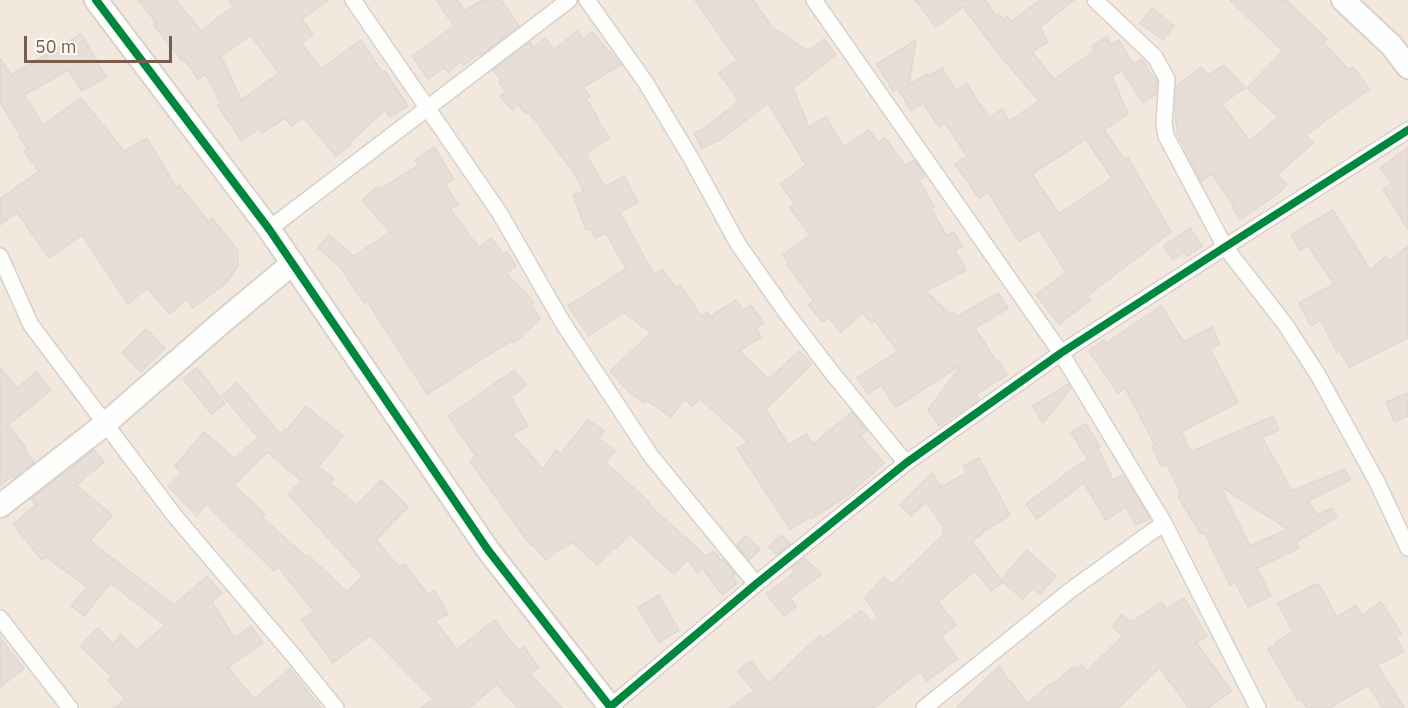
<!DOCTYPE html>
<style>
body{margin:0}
#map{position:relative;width:1408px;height:708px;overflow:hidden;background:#f9f5f0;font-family:"IBM Plex Sans",sans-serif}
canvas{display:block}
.scale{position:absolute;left:24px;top:36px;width:148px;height:27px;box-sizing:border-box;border:3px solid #7a5c4d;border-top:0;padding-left:8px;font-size:18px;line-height:21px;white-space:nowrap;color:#7a5c4d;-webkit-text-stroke:4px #fffaf3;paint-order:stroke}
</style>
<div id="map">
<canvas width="1408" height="708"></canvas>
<div class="scale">50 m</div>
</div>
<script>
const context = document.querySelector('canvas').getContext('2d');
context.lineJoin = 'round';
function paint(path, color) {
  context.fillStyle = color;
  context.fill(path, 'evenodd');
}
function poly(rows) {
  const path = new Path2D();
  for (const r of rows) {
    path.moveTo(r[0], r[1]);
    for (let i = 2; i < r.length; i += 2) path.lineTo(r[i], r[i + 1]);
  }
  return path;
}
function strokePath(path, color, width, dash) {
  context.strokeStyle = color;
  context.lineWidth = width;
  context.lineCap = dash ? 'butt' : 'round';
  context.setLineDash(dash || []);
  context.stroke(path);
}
paint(poly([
 [0,0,1408,0,1408,708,0,708]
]), '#f2e8de');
const building = poly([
 [138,0,176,0,201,31,233,6,229,0,329,0,302,19,313,35,301,43,321,69,361,40,382,72,385,71,408,106,390,117,385,110,350,142,351,144,336,156,303,117,292,126,285,118,262,133,259,129,242,141,218,106,221,104,206,74,198,79,184,59,182,61,153,24,156,22,138,0],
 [251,35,279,73,241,100,224,62,220,57,251,35],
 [436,0,457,0,465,11,482,0,501,0,519,26,481,55,480,53,464,65,461,61,448,73,444,68,428,79,412,56,454,26,436,0],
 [695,0,753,0,772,27,808,51,824,39,836,55,793,88,809,127,826,117,844,147,869,130,878,143,885,138,905,166,914,160,925,176,919,180,934,207,931,209,947,236,954,232,962,246,955,250,966,270,926,291,950,314,953,312,957,317,998,293,1008,308,975,328,996,361,998,360,1007,375,976,394,979,399,939,426,928,410,962,364,896,407,881,385,868,394,857,378,898,351,875,321,872,323,862,313,841,332,828,317,823,322,808,305,814,301,787,264,789,263,783,255,810,235,790,208,795,204,780,184,806,165,768,103,719,141,718,140,702,149,694,133,705,128,739,101,719,73,737,60,695,0],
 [915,0,985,0,996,16,998,14,1003,19,1007,16,1011,22,1040,0,1074,0,1040,27,1048,42,1032,52,1054,79,1094,51,1092,46,1107,37,1111,45,1119,40,1133,64,1142,59,1153,77,1154,76,1157,81,1156,94,1143,103,1122,70,1112,76,1128,114,1104,130,1124,159,1128,158,1171,232,1087,296,1091,300,1059,324,1036,295,1066,272,1039,230,1019,241,988,192,979,198,955,164,967,156,945,123,939,127,923,103,911,110,898,89,893,91,877,64,916,40,909,85,927,74,929,76,942,68,956,90,966,83,989,118,1002,109,1009,121,1039,101,998,53,963,7,936,27,915,0],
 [1086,139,1112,178,1059,214,1032,174,1086,139],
 [1230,0,1286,0,1327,39,1324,43,1349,70,1353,67,1369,89,1306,135,1313,143,1277,175,1287,184,1279,193,1241,219,1232,207,1234,206,1212,174,1201,181,1177,133,1175,111,1176,86,1201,67,1209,75,1224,65,1245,88,1222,104,1250,141,1278,117,1247,88,1283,51,1230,0],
 [1152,8,1174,26,1163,40,1140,23,1152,8],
 [577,31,584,39,592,32,621,65,583,87,590,96,586,99,598,118,596,119,610,138,586,154,605,187,624,176,638,202,620,212,654,275,662,269,676,288,680,285,701,316,707,312,710,317,736,300,743,310,751,305,764,323,756,329,761,337,739,351,769,379,799,351,812,364,766,409,788,445,806,434,813,444,852,412,867,431,860,436,884,463,846,497,846,496,811,519,810,517,790,529,737,448,748,442,699,398,693,406,684,399,671,417,646,400,644,403,629,392,610,371,651,333,623,312,589,336,568,306,626,269,606,233,595,238,590,229,586,230,573,195,584,191,572,170,529,112,526,114,518,105,512,110,500,96,506,91,499,83,501,80,493,70,530,42,533,48,545,38,554,50,577,31],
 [81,34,106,77,82,91,68,70,24,95,43,125,81,98,124,151,147,138,176,188,179,185,208,221,212,218,238,251,238,266,226,283,193,308,186,299,170,314,147,288,128,304,82,235,49,258,17,212,0,225,0,199,39,171,24,151,28,148,19,136,21,135,0,103,0,58,11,75,81,34],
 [434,147,454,179,445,185,458,204,450,209,479,248,491,238,503,254,507,252,516,266,506,273,534,302,531,305,540,319,514,343,512,340,427,394,367,301,364,303,340,267,318,248,329,235,354,256,390,232,362,200,378,186,380,189,419,165,415,160,434,147],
 [1408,147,1408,230,1383,189,1392,183,1380,168,1408,147],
 [1333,210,1370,270,1386,256,1390,261,1408,246,1408,338,1349,367,1340,351,1337,353,1321,320,1311,326,1299,303,1334,284,1308,245,1300,250,1291,235,1333,210],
 [1190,228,1202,246,1187,256,1184,252,1173,260,1164,246,1190,228],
 [1161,306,1184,342,1212,327,1220,344,1210,349,1238,402,1181,432,1191,452,1273,416,1279,430,1262,437,1292,491,1345,469,1350,480,1308,501,1317,515,1332,508,1337,517,1296,542,1299,548,1257,568,1271,596,1248,607,1235,582,1230,585,1204,532,1201,534,1178,496,1181,495,1167,464,1161,466,1152,446,1155,445,1125,388,1118,393,1089,351,1104,340,1106,343,1161,306],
 [1220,486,1288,529,1250,546,1220,486],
 [146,329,165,348,141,372,122,353,146,329],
 [0,368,17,388,36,372,51,390,8,425,26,448,24,450,34,462,13,478,12,476,0,486,0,368],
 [197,368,225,403,212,414,183,379,197,368],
 [514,370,526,385,511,397,528,426,512,434,543,469,556,450,561,454,588,419,604,431,599,438,615,451,605,462,649,502,648,504,706,556,714,551,721,561,723,559,735,574,733,577,737,584,722,595,703,569,697,573,688,559,674,574,630,534,615,549,614,547,597,565,573,542,562,549,561,548,546,560,533,545,531,546,470,461,476,456,448,416,514,370],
 [237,383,281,435,285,429,287,430,306,406,343,436,318,467,334,478,331,484,357,505,381,480,408,507,376,540,398,566,405,565,428,595,435,591,448,614,435,621,457,650,494,620,519,651,524,647,539,668,530,674,562,708,518,708,497,684,469,708,421,708,433,699,370,635,333,663,302,620,314,611,278,567,274,571,206,504,197,516,168,486,182,473,175,466,204,432,235,459,258,437,222,395,237,383],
 [267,452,302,481,288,494,363,576,347,592,308,555,306,557,262,517,265,514,234,485,267,452],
 [1068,384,1071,388,1043,423,1033,406,1068,384],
 [1408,393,1408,416,1394,422,1386,402,1408,393],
 [1086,424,1100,447,1098,448,1113,480,1123,475,1150,518,1136,525,1126,507,1106,520,1084,483,1037,519,1026,504,1079,464,1088,460,1071,432,1086,424],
 [94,450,104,462,76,485,112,515,90,541,174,605,207,576,222,593,212,602,234,638,251,626,263,643,228,667,254,699,290,669,321,708,114,708,125,699,108,680,112,677,80,646,98,628,113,644,121,635,137,650,165,625,110,583,84,616,71,606,87,587,46,557,42,560,13,524,36,505,31,499,94,450],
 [979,458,1010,515,982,532,983,533,972,541,1001,580,1027,550,1056,576,1040,594,1032,588,1023,599,1003,582,991,591,975,571,938,602,956,625,941,636,957,659,927,681,920,671,874,708,729,708,754,691,738,671,751,661,768,684,820,635,823,639,861,611,872,622,878,617,865,598,884,577,893,584,944,534,942,531,945,528,926,502,911,516,900,505,932,473,941,487,966,473,963,466,979,458],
 [781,535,790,544,777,555,769,547,781,535],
 [746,536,760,549,749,560,737,545,746,536],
 [804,558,822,574,790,598,796,606,784,616,766,594,795,572,791,568,804,558],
 [1316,584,1317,585,1319,584,1337,617,1356,605,1362,615,1381,602,1402,634,1396,638,1404,652,1377,665,1404,708,1383,708,1368,685,1330,708,1307,708,1301,699,1298,701,1268,649,1277,645,1275,642,1293,632,1278,603,1316,584],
 [659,595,679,630,659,642,638,608,659,595],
 [1184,598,1207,636,1196,642,1231,691,1208,708,1189,708,1170,681,1169,682,1160,667,1118,708,956,708,999,666,1009,682,1011,681,1027,704,1051,683,1052,685,1074,666,1076,670,1082,665,1087,671,1123,636,1112,627,1122,615,1131,622,1162,602,1167,609,1184,598],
 [0,637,24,669,0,687,0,637]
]);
paint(building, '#e6ded7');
strokePath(building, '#e2d8d2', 1.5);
const street = poly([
 [353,0,499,212,563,323,651,456,756,584],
 [587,0,646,83,692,160,738,244,785,311,833,374,906,463],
 [814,0,1061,353,1164,523,1258,708],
 [1095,0,1155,57,1167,79,1164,123,1166,136,1225,247,1285,324,1318,375,1377,482,1408,548],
 [269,229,569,0],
 [0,256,31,325,174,515,292,654,336,708],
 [0,618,70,708],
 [610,707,756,584,906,463,1061,353,1225,247,1408,130],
 [924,708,1072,589,1164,523]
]);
const secondary = poly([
 [96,0,269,229,488,550,611,708],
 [1343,0,1391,45,1408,67],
 [0,506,105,424,221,323,293,263]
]);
strokePath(street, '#d7d1cb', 18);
strokePath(secondary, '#d9d2cb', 26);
strokePath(street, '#fefefd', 15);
strokePath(secondary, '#fefefd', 22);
strokePath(poly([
 [96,0,269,229,488,550,611,708],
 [610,707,756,584,906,463,1061,353,1225,247,1408,130]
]), '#00873e', 8);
</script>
